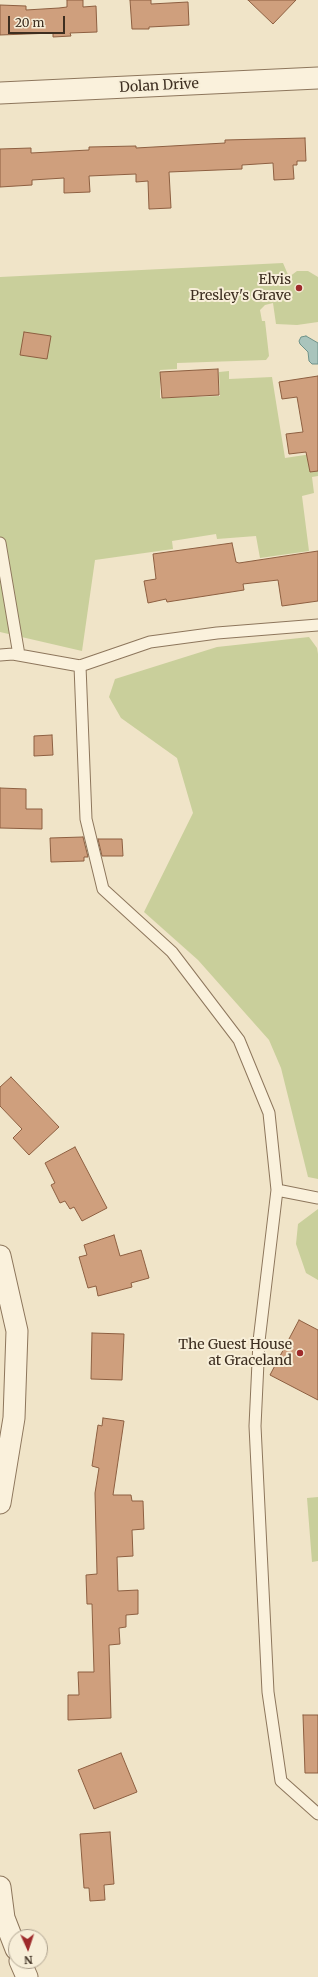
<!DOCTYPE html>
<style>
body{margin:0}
#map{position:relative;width:318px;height:1977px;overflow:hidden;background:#f0e4c8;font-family:Merriweather,serif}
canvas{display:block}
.north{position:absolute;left:8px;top:1929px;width:40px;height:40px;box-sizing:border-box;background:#f7eed8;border:1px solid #ada18e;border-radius:50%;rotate:177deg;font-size:11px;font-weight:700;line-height:16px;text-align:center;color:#3d2e20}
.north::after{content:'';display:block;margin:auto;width:14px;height:18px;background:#9e2a2b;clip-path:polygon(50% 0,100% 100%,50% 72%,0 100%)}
.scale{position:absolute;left:8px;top:16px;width:57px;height:18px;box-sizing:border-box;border:2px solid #3d2e20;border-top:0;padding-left:5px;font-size:12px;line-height:14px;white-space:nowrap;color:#3d2e20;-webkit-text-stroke:3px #f7eed8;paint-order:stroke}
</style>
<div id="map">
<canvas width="318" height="1977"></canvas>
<div class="north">N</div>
<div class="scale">20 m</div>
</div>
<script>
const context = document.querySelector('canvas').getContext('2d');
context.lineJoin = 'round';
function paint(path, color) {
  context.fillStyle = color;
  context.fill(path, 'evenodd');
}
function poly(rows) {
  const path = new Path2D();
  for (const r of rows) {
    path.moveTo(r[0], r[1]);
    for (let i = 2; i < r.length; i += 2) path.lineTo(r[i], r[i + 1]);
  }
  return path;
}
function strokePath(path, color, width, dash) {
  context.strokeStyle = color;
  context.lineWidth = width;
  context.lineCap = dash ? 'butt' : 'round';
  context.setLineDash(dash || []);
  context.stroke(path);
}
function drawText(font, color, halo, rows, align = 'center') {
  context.font = font + ' Merriweather,serif';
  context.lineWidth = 4;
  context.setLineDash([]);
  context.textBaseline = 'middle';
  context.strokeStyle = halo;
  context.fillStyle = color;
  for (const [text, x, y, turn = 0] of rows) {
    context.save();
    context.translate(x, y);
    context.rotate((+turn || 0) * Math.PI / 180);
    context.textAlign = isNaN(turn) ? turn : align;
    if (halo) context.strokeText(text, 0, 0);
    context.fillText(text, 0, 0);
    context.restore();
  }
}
paint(poly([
 [283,263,289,277,297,271,308,271,318,277,318,322,297,325,276,324,273,303,265,305,260,310,262,321,265,321,269,356,266,360,177,363,177,369,160,370,160,398,220,396,219,372,229,371,229,379,272,377,285,458,318,453,318,476,312,477,314,493,302,496,309,551,260,558,256,536,217,539,216,534,172,541,173,549,95,560,82,651,0,632,0,277],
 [309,637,317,648,318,654,318,1179,308,1177,281,1068,269,1040,198,960,144,912,193,813,177,758,121,718,109,697,115,679,217,647],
 [318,1209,318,1280,306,1273,296,1244,298,1224],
 [318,1497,318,1561,312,1562,307,1498]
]), '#c9cf9b');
const water = poly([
 [306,336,318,343,318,364,312,364,309,361,308,352,300,344,299,341,301,337,306,336]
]);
paint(water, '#a9c4bc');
strokePath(water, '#6f938a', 1);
const building = poly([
 [67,0,83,0,83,7,96,6,97,32,70,33,71,36,53,37,53,33,0,35,0,5,26,6,26,10,59,8,67,7,67,0],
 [130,0,151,0,151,4,188,2,189,25,149,27,149,29,132,29,130,0],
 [248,0,296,0,273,24,248,0],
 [305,138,306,161,297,161,297,165,293,165,294,179,274,180,273,163,242,165,242,169,169,172,171,208,149,209,148,181,136,182,136,174,89,176,90,192,64,193,64,178,32,180,32,185,0,187,0,149,31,148,31,153,89,150,89,147,136,146,136,148,225,143,225,140,305,138],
 [24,332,51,336,47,359,20,355,24,332],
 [218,369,219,395,162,398,160,372,218,369],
 [318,376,318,471,310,472,306,452,289,454,286,434,303,432,297,397,282,399,279,382,318,376],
 [232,543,236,562,239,563,318,551,318,601,282,606,278,580,243,584,244,590,167,602,166,599,148,603,144,581,156,579,153,554,232,543],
 [52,735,53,755,34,756,34,736,52,735],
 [0,788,26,789,26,809,42,809,42,829,0,828,0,788],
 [83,837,88,857,84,857,84,861,51,862,50,838,83,837],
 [98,839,122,839,123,856,102,856,98,839],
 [11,1077,59,1127,29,1155,13,1138,22,1129,0,1106,0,1087,11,1077],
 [75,1147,107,1208,82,1221,74,1207,70,1209,65,1201,60,1203,51,1185,55,1183,45,1163,75,1147],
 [114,1235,120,1256,141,1250,149,1278,131,1283,132,1287,98,1296,96,1286,88,1288,79,1257,87,1255,84,1245,114,1235],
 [299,1320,318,1330,318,1400,270,1375,299,1320],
 [92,1333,124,1334,122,1380,91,1379,92,1333],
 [103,1418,124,1421,113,1495,131,1495,132,1501,143,1501,144,1529,132,1530,133,1556,117,1557,118,1591,138,1590,138,1614,126,1615,126,1627,119,1628,120,1644,109,1645,111,1718,68,1720,68,1695,79,1695,78,1672,94,1672,92,1604,87,1604,86,1575,97,1574,95,1493,99,1468,92,1466,98,1425,102,1426,103,1418],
 [303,1715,318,1715,318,1773,305,1773,303,1715],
 [121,1753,137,1792,94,1809,78,1770,121,1753],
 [110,1832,114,1884,104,1885,105,1900,90,1901,89,1888,84,1888,80,1834,110,1832]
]);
paint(building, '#cf9f7d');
strokePath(building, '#8d5f41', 1);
const service = poly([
 [0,543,19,655],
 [0,655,13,654,80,666,150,642,217,633,318,625],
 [80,666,86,819,103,889,172,952,239,1040,269,1113,277,1190,259,1341,255,1426,268,1692,281,1781,318,1814],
 [277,1190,318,1198]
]);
const minor = poly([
 [0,93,318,78],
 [0,1256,17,1331,14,1418,0,1503],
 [0,1887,4,1918,16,1949],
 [20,1961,27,1977]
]);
strokePath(service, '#8d765c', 13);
strokePath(minor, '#8d765c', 23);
strokePath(service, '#faf1dc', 11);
strokePath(minor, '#faf1dc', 21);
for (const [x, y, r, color] of [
 [299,288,4,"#9e2a2b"],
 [300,1353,4,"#9e2a2b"]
]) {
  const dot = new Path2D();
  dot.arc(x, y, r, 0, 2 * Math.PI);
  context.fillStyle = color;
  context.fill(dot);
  strokePath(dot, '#f7eed8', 1.5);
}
drawText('14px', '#3d2e20', '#f7eed8', [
 ["Dolan Drive",159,86,-3]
]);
drawText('14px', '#3d2e20', '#f7eed8', [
 ["Elvis",291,280],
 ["Presley's Grave",291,296],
 ["The Guest House",292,1345],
 ["at Graceland",292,1361]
], 'right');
</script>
